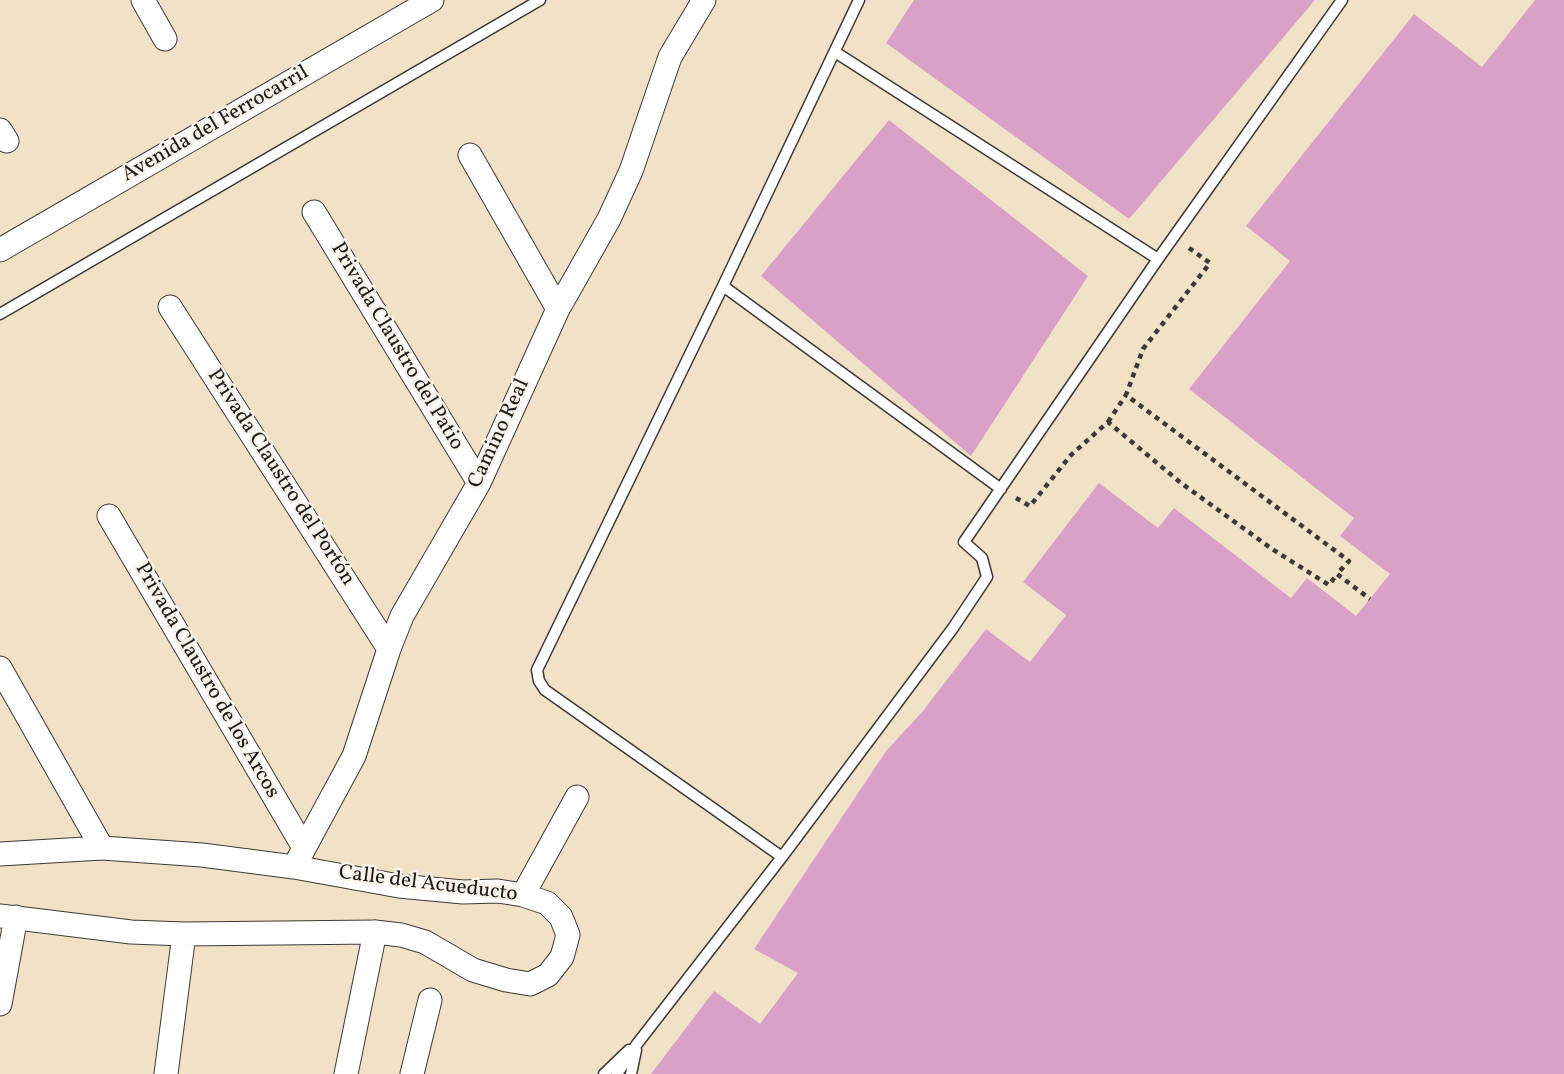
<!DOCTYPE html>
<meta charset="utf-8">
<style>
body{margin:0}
canvas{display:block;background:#f1e2c7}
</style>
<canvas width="1564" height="1074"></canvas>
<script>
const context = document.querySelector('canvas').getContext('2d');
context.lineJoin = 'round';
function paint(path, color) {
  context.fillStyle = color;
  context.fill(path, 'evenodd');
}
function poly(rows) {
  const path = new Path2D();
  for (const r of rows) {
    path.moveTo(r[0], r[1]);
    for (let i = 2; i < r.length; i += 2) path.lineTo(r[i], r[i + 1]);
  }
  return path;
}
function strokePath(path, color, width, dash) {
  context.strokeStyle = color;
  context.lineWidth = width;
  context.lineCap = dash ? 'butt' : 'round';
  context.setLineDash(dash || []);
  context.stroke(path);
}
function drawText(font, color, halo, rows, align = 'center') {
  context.font = font + ' Vollkorn,serif';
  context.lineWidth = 5;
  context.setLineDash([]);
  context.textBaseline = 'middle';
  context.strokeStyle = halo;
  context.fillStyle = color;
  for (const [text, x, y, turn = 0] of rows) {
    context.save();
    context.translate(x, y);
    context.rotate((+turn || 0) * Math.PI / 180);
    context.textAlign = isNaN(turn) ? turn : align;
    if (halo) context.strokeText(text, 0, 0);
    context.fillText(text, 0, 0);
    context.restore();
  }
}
paint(poly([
 [914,0,1315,0,1129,219,886,43],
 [1535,0,1564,0,1564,1074,651,1074,714,991,760,1024,798,973,754,949,886,751,923,711,986,629,1030,662,1066,615,1023,582,1099,483,1158,528,1174,508,1291,598,1307,578,1356,616,1390,574,1340,536,1354,518,1189,389,1290,261,1246,226,1414,14,1482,67],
 [889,120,1088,276,971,456,761,276]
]), '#daa1c8');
const service = poly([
 [835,52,1158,259],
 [723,286,859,0],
 [0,314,540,0],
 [782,857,545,690,539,681,537,670,723,286,1001,489],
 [604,1074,629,1050],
 [617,1074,637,1044,782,857,953,628,987,577,982,558,964,542,1158,259,1342,0],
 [631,1074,636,1050]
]);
const minor = poly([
 [143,0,165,39],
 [0,130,7,141],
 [470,155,558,309],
 [314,212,479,483],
 [0,250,432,0],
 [170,307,389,649],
 [109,516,303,846],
 [0,668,102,848],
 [0,854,102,848,202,855,294,867,399,886,463,892,498,891,523,895,547,903,561,917,568,935,562,957,548,975,530,984,506,980,473,970,425,942,401,935,375,932,184,934,131,932,0,916],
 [294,867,354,756,389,649,402,616,479,483,558,309,609,219,631,171,670,57,704,0],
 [523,895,577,797],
 [0,1004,16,917],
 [166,1074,184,934],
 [346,1074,375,932],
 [412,1074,430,1000]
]);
strokePath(service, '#3c3a36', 13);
strokePath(minor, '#3c3a36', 25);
strokePath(poly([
 [1189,248,1210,263,1143,349,1126,395,1349,561,1337,574,1370,599],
 [1108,422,1126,395],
 [1016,498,1030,506,1071,455,1108,422,1181,483,1272,549,1329,585,1337,574]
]), '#3c3a36', 4.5, [5, 5]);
strokePath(service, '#fff', 10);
strokePath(minor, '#fff', 23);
drawText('21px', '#1c1c1c', '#f7f3e8', [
 ["Avenida del Ferrocarril",216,125,-30],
 ["Privada Claustro del Patio",396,347,59],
 ["Camino Real",500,434,-65],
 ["Privada Claustro del Portón",280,478,57],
 ["Privada Claustro de los Arcos",206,681,60],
 ["Calle del Acueducto",428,885,7]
]);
</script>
